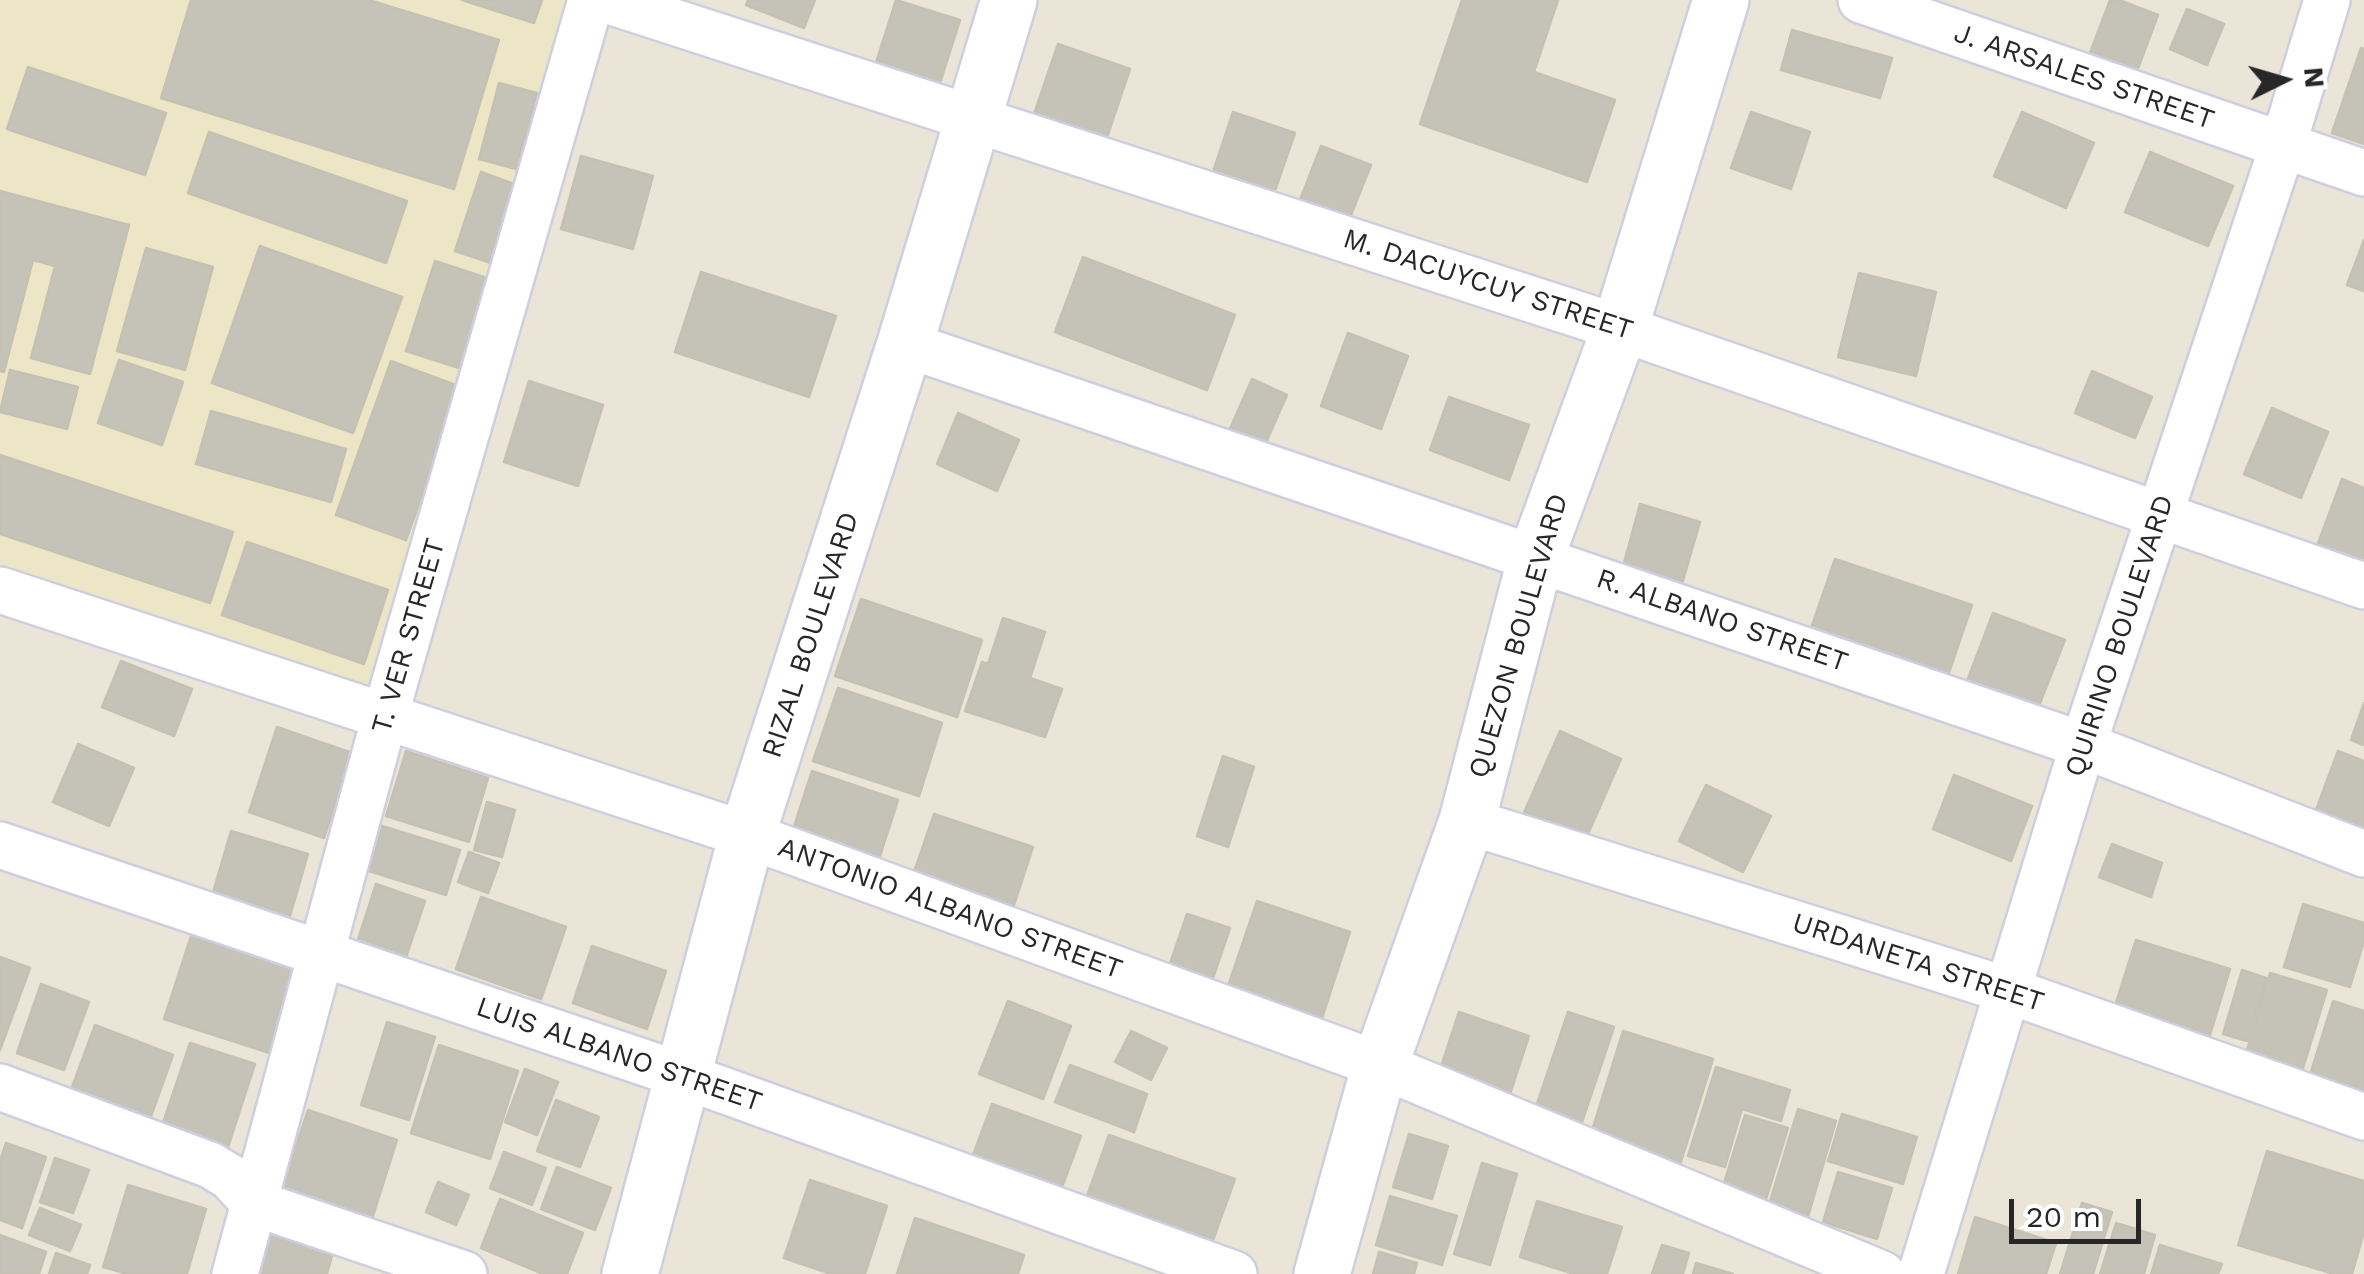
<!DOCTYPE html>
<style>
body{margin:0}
#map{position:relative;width:2364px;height:1274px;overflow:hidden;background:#ebe5d8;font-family:"Work Sans",sans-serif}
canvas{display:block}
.north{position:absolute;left:2234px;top:30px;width:100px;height:100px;-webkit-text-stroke:8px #fff;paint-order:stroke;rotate:85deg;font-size:28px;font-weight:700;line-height:40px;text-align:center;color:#272727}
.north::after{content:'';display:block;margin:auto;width:35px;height:45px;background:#272727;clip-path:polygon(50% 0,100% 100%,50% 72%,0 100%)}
.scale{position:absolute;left:2009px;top:1199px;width:132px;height:45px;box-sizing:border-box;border:5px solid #272727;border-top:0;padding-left:12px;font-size:30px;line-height:35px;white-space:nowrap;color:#272727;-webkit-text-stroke:8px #fff;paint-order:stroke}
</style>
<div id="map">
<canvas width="2364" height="1274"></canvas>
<div class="north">N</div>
<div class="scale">20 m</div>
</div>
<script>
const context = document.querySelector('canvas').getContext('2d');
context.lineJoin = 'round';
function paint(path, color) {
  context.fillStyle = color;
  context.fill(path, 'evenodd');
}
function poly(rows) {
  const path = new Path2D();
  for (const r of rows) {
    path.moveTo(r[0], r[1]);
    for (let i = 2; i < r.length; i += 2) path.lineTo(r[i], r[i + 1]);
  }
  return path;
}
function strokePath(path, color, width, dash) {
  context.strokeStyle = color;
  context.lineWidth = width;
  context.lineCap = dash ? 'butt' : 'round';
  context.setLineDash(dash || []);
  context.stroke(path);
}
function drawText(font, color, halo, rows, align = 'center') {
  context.font = font + ' "Work Sans",sans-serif';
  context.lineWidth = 10;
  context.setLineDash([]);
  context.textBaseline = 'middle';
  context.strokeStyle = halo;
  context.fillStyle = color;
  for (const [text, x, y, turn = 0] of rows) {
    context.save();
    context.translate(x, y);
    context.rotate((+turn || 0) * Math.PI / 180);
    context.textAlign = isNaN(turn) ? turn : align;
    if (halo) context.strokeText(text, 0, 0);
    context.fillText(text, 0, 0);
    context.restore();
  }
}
paint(poly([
 [0,0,575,0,377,705,0,578]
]), '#ede6c6');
const building = poly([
 [191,0,369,0,499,40,454,189,161,98,191,0],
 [462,0,542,0,534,23,462,0],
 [748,0,815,0,804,28,746,5,748,0],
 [896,0,960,20,939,86,875,66,896,0],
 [1462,0,1558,0,1534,72,1615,100,1587,182,1420,124,1462,0],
 [2110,0,2119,0,2158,15,2134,79,2087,61,2110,0],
 [2187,9,2224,24,2207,65,2170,49,2187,9],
 [1792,30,1892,58,1880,98,1781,70,1792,30],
 [1058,44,1130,69,1104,146,1032,120,1058,44],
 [2361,48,2364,49,2364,144,2332,133,2361,48],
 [28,67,166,113,145,175,7,129,28,67],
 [499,83,537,93,516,169,479,159,499,83],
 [1233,112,1295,133,1271,202,1210,181,1233,112],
 [1751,112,1810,132,1791,189,1731,168,1751,112],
 [2022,112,2094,143,2066,208,1994,176,2022,112],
 [209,132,407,201,386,263,188,193,209,132],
 [1321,146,1371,165,1349,220,1300,200,1321,146],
 [2150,152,2233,186,2208,246,2125,212,2150,152],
 [581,156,653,176,633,249,561,229,581,156],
 [481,172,517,185,491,263,455,251,481,172],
 [0,191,129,225,90,374,31,358,55,266,33,260,4,372,0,371,0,191],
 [2364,240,2364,291,2347,285,2364,240],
 [260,246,402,297,353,433,212,383,260,246],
 [146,248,213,267,185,370,117,351,146,248],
 [1083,257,1235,315,1207,390,1055,332,1083,257],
 [435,261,490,279,462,369,406,351,435,261],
 [701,272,836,316,809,397,675,352,701,272],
 [1859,273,1936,292,1916,376,1838,357,1859,273],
 [1348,333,1408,356,1381,429,1321,406,1348,333],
 [119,360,183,382,162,445,98,423,119,360],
 [391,361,461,387,406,540,336,515,391,361],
 [10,370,78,387,67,429,0,412,10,370],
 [2092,371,2152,397,2135,438,2075,413,2092,371],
 [1252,379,1287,395,1264,447,1229,431,1252,379],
 [529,381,603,405,578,486,504,462,529,381],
 [1449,397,1529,425,1509,480,1430,450,1449,397],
 [2272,408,2328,432,2301,498,2244,474,2272,408],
 [211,411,346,449,331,502,196,464,211,411],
 [958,413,1019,440,997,491,937,464,958,413],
 [0,455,233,532,210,603,0,534,0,455],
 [2342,479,2364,488,2364,567,2316,549,2342,479],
 [1640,504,1700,522,1680,591,1621,574,1640,504],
 [247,542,388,590,364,664,222,615,247,542],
 [1835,559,1972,605,1945,684,1808,637,1835,559],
 [861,599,982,640,957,717,835,676,861,599],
 [1993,613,2065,640,2038,708,1967,681,1993,613],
 [1003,618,1045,632,1030,678,1062,689,1045,737,965,711,982,662,988,664,1003,618],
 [121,661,192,689,174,736,102,707,121,661],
 [838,688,942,723,919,796,813,761,838,688],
 [2364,703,2364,745,2351,740,2364,703],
 [277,727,352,753,324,838,249,812,277,727],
 [1560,731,1621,759,1584,843,1523,815,1560,731],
 [78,744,134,768,109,826,53,802,78,744],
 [406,751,488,778,469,842,386,816,406,751],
 [2338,751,2364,761,2364,829,2316,810,2338,751],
 [1223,756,1254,767,1228,847,1197,836,1223,756],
 [812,771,898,800,877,865,791,836,812,771],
 [1954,775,2032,806,2011,861,1933,829,1954,775],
 [1706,785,1771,816,1743,872,1679,841,1706,785],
 [487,802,515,810,502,857,474,850,487,802],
 [934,814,1033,847,1010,917,910,884,934,814],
 [382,826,460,850,446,895,369,871,382,826],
 [231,831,308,854,286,930,209,906,231,831],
 [2112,844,2162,863,2151,897,2099,877,2112,844],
 [469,852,499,863,488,893,458,882,469,852],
 [376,884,425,901,404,963,356,946,376,884],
 [481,897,566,927,541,999,456,969,481,897],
 [1257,901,1350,932,1320,1024,1226,992,1257,901],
 [2303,904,2364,923,2364,941,2350,987,2284,967,2303,904],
 [1187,914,1230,928,1206,999,1163,984,1187,914],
 [196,921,310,958,279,1056,164,1019,196,921],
 [2136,940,2230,969,2204,1055,2109,1025,2136,940],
 [592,946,666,971,647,1029,573,1003,592,946],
 [0,957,30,968,0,1050,0,957],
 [2242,970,2266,978,2247,1041,2223,1034,2242,970],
 [2270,973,2327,990,2300,1078,2244,1060,2270,973],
 [41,984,89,1002,64,1070,17,1053,41,984],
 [1008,1001,1071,1026,1043,1099,979,1074,1008,1001],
 [2333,1001,2364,1011,2364,1109,2305,1091,2333,1001],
 [1459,1012,1529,1036,1505,1109,1435,1085,1459,1012],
 [1568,1012,1614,1027,1579,1131,1533,1116,1568,1012],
 [387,1022,435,1037,409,1120,361,1105,387,1022],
 [95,1025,173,1055,150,1119,71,1090,95,1025],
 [1131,1031,1167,1048,1151,1080,1115,1062,1131,1031],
 [1623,1031,1713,1059,1680,1165,1590,1137,1623,1031],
 [190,1043,255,1064,227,1150,161,1129,190,1043],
 [439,1045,518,1071,490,1159,411,1133,439,1045],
 [1070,1065,1147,1094,1134,1132,1055,1102,1070,1065],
 [1716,1067,1790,1090,1781,1121,1742,1109,1725,1167,1688,1156,1716,1067],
 [525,1069,558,1082,537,1135,505,1122,525,1069],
 [556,1100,599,1117,580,1167,537,1151,556,1100],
 [992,1104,1081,1136,1055,1206,966,1174,992,1104],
 [1798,1109,1836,1121,1807,1220,1768,1208,1798,1109],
 [308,1110,397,1140,370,1225,280,1195,308,1110],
 [1842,1114,1917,1137,1903,1184,1828,1161,1842,1114],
 [1745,1115,1788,1128,1763,1209,1720,1196,1745,1115],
 [1409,1134,1448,1146,1432,1199,1393,1187,1409,1134],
 [1109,1135,1235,1179,1212,1243,1086,1199,1109,1135],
 [6,1143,46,1157,22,1228,0,1220,0,1161,6,1143],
 [2267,1151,2364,1181,2364,1232,2352,1274,2334,1274,2238,1245,2267,1151],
 [504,1152,546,1168,532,1205,490,1188,504,1152],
 [55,1158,89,1170,73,1213,40,1202,55,1158],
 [1482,1163,1517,1174,1490,1265,1454,1254,1482,1163],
 [557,1167,611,1188,595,1230,541,1209,557,1167],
 [1838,1172,1892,1188,1877,1239,1823,1222,1838,1172],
 [810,1180,887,1206,865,1274,831,1274,784,1258,810,1180],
 [438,1182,469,1195,456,1225,426,1212,438,1182],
 [128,1185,206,1209,187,1274,128,1274,103,1267,128,1185],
 [1390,1196,1457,1216,1442,1265,1376,1245,1390,1196],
 [500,1199,583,1233,567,1274,543,1274,481,1248,500,1199],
 [1537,1201,1622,1227,1607,1274,1574,1274,1520,1257,1537,1201],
 [2082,1203,2112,1212,2093,1274,2060,1274,2082,1203],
 [40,1208,81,1225,70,1251,29,1235,40,1208],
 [1975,1217,2056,1243,2046,1274,1958,1274,1975,1217],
 [915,1218,1024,1255,1018,1274,897,1274,915,1218],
 [2116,1223,2155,1235,2144,1274,2100,1274,2116,1223],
 [266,1233,333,1252,327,1274,255,1274,266,1233],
 [0,1235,46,1252,39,1274,0,1274,0,1235],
 [1662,1245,1689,1253,1683,1274,1652,1274,1662,1245],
 [2160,1245,2222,1264,2218,1274,2151,1274,2160,1245],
 [1379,1252,1417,1263,1414,1274,1373,1274,1379,1252],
 [56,1253,90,1265,87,1274,49,1274,56,1253],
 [1696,1263,1733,1274,1693,1274,1696,1263]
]);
paint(building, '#c5c2b8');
strokePath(building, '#c5c1b2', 2.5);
const minor = poly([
 [606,0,1620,328,2364,586],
 [1861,0,2364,173],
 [905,344,2083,745,2364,854],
 [0,590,747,835,1380,1065,1882,1274],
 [1467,821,2007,990,2364,1117],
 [0,845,684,1076,1234,1274],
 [0,1087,210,1165,230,1177,254,1203,464,1274],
 [235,1274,385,716,591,0],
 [1921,1274,2083,745,2283,145,2327,0]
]);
const tertiary = poly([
 [1322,1274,1380,1065,1467,821,1536,557,1620,328,1721,0]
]);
const secondary = poly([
 [630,1274,747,835,905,344,1009,0]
]);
strokePath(minor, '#cdcee1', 50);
strokePath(tertiary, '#cdcee1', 60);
strokePath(secondary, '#cdcee1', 60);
strokePath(minor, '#fff', 45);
strokePath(tertiary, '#fff', 55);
strokePath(secondary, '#fff', 55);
drawText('28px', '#272727', '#fff', [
 ["J. ARSALES STREET",2084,77,19],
 ["M. DACUYCUY STREET",1488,285,18],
 ["R. ALBANO STREET",1722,621,19],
 ["RIZAL BOULEVARD",811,635,-72],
 ["T. VER STREET",409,636,-74],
 ["QUEZON BOULEVARD",1519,636,-74],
 ["QUIRINO BOULEVARD",2120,636,-72],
 ["ANTONIO ALBANO STREET",950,909,20],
 ["URDANETA STREET",1918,963,18],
 ["LUIS ALBANO STREET",619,1055,19]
]);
</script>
